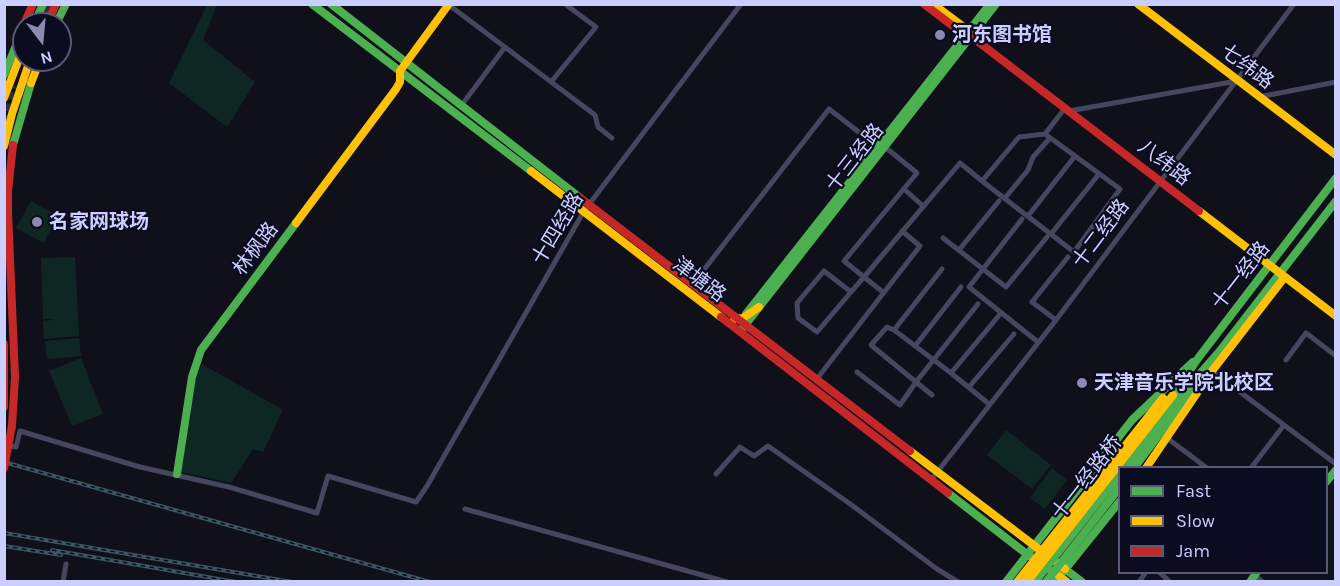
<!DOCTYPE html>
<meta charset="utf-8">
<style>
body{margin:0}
#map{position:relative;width:1340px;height:586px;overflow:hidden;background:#10101b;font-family:Karla,sans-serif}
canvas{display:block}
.frame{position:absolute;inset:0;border:6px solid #cbcfff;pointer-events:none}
.legend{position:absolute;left:1118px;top:466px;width:210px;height:108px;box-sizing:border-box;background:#0b0c20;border:2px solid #585a79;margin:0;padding:8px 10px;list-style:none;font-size:18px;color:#cbcfff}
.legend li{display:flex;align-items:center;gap:12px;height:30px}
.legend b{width:30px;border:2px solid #585a79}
.north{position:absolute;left:12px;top:12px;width:60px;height:60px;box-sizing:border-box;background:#0b0c20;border:2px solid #585a79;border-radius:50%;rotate:164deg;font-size:16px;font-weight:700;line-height:24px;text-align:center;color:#cbcfff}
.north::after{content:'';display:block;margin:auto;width:21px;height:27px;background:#8a8caf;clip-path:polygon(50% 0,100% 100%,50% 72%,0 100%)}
</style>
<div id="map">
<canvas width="1340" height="586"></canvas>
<div class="frame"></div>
<ul class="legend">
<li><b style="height:8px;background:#4caf50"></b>Fast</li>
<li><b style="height:8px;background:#ffc107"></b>Slow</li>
<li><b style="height:8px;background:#c62828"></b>Jam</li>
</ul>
<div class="north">N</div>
</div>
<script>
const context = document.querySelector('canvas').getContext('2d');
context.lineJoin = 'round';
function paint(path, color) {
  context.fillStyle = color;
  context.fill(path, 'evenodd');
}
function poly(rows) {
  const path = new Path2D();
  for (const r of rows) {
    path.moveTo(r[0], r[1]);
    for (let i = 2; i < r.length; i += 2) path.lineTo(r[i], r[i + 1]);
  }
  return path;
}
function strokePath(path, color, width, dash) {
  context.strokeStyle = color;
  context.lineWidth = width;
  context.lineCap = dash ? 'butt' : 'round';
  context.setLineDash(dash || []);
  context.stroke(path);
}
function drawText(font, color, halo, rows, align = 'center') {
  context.font = font + ' Karla,"Noto Sans SC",sans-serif';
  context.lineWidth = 4.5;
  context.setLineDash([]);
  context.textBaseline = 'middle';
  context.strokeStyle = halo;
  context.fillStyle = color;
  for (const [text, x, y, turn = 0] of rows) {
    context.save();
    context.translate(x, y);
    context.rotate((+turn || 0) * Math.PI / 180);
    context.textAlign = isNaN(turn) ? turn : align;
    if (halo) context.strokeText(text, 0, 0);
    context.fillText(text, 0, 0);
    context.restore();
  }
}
paint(poly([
 [207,5,217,5,203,40,255,82,227,127,169,83],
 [31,201,58,216,44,243,16,228],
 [75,257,79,336,44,339,43,321,55,319,43,319,41,258],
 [79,338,81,356,47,359,45,341],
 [81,358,103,414,72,426,49,371],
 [202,364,283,410,263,452,253,449,231,483,181,472,195,380],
 [1006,430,1051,465,1032,489,987,455],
 [1052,468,1067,480,1045,509,1030,498]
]), '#0e2723');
strokePath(poly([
 [42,24,50,4],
 [4,123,17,87]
]), '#2c2d3d', 8, [8, 4]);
strokePath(poly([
 [449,5,595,115,598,127,612,138],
 [551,82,596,27,565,4],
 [1259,97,1336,82],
 [461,106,505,47],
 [1069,111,1237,81],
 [1045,134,1120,189,1074,252,982,181,1019,137,1045,134],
 [1045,134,1065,108],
 [904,189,923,206],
 [1005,198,1028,170,1033,157,1050,138],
 [1028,216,1075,156],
 [1022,219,969,287,1038,342],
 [1051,234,1099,174],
 [943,238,1006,287,1047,237],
 [959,250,999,201],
 [942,269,894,330,951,373,1001,313],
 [692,285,829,109,878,147],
 [851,292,824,271,797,303,798,318,817,332,851,292,864,277,960,163,982,181],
 [884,293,844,261,917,173,885,147],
 [1056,320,1032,302,1068,257],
 [894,330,887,327,871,345,916,382,978,304],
 [915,346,961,287],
 [1286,360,1306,333,1336,356],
 [1212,371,1336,464],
 [857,372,900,405,916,382,932,395],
 [951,373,989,404],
 [816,380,920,246,902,231],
 [969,387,1014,334],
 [1167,438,1207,468],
 [6,445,16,447,20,431,140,467,229,487,317,513,328,476,416,502,427,486,584,211,741,4],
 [1251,468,1284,425],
 [716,474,740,447,754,456,768,446,853,506,937,569,958,582],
 [931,480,1056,320,1294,4],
 [465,509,727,582],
 [1159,572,1170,582],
 [1254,575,1263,582],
 [63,582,66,564],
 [1139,582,1146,572]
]), '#44475d', 5);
strokePath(poly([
 [312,4,531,171],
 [331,4,579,197],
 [34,24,43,4],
 [56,24,66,4],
 [4,75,24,26],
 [13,145,31,83],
 [746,314,990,4],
 [742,329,996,4],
 [1173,395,1199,357,1336,178],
 [1125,468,1178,399,1219,352,1336,201],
 [1134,468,1193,389],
 [177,474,192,377,201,350,296,223],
 [1326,482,1336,470],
 [948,493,1028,555,1059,576],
 [1065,569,1082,582],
 [1006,582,1132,420,1193,362],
 [1055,582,1120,501],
 [1250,582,1257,572]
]), '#4caf50', 8);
strokePath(poly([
 [933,4,969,31,971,36],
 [1138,4,1336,155],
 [31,83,40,60],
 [4,98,24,46],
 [531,171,721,317],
 [1199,211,1336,316],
 [296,223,396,89,400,82,400,71,449,4],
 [734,319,743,318,759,307],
 [910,451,1065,569],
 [1146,468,1212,371,1284,278],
 [1059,576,1067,582]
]), '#ffc107', 8);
strokePath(poly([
 [924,4,966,36,972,37,1199,211],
 [24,24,33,4],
 [579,197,910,451],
 [721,317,948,493],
 [4,344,4,407]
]), '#c62828', 8);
const rail = poly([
 [4,462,430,582],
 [4,533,292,582],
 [4,546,61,555],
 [52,550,236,582]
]);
strokePath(rail, '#3b5661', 4);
strokePath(rail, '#0b0c20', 1.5, [4.5]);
strokePath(poly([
 [1035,582,1120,474],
 [1046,582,1120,487]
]), '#4caf50', 8);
strokePath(poly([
 [4,146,12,114,30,60],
 [1017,582,1163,398],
 [1027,582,1173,395]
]), '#ffc107', 8);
strokePath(poly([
 [47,24,56,4],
 [4,468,12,426,15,377,8,212,8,191,13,145]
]), '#c62828', 8);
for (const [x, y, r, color] of [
 [940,35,6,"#8a8caf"],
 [37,222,6,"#8a8caf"],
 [1082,383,6,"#8a8caf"]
]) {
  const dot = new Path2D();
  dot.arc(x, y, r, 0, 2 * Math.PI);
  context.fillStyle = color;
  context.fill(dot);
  strokePath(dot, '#0b0c20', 2);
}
drawText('bold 20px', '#cbcfff', '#0b0c20', [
 ["河东图书馆",952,35],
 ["名家网球场",49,222],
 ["天津音乐学院北校区",1094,383]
], 'left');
drawText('20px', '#cbcfff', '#0b0c20', [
 ["七纬路",1247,67,37],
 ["十三经路",855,158,-52],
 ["八纬路",1164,163,38],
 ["十四经路",558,229,-59],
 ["十二经路",1101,234,-53],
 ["林枫路",256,249,-53],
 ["十一经路",1241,276,-52],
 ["津塘路",699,280,37],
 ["十一经路桥",1087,478,-52]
]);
</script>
